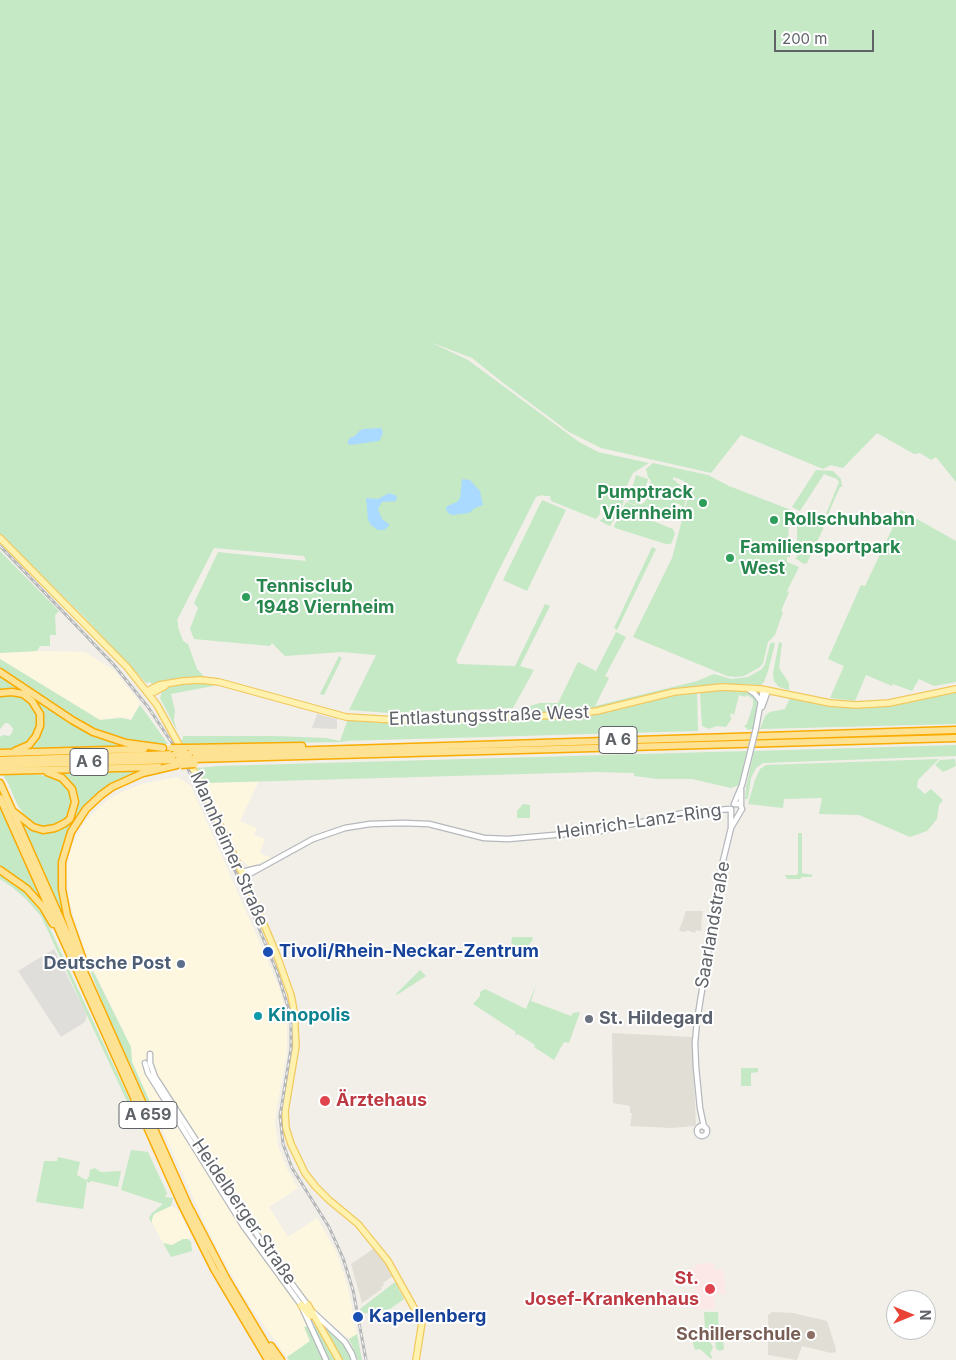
<!DOCTYPE html>
<meta charset="utf-8">
<style>
body{margin:0}
#map{position:relative;width:956px;height:1360px;overflow:hidden;background:#f1efe8;font-family:Inter,sans-serif}
canvas{display:block}
.north{position:absolute;left:886px;top:1290px;width:50px;height:50px;box-sizing:border-box;background:#fff;border:1px solid #bfc1c3;border-radius:50%;rotate:90deg;font-size:14px;font-weight:700;line-height:20px;text-align:center;color:#5f6368}
.north::after{content:'';display:block;margin:auto;width:18px;height:22px;background:#ea4335;clip-path:polygon(50% 0,100% 100%,50% 72%,0 100%)}
.scale{position:absolute;left:774px;top:30px;width:100px;height:22px;box-sizing:border-box;border:2px solid #5f6368;border-top:0;padding-left:6px;font-size:15px;line-height:18px;white-space:nowrap;color:#5f6368;-webkit-text-stroke:4px #fff;paint-order:stroke}
</style>
<div id="map">
<canvas width="956" height="1360"></canvas>
<div class="north">N</div>
<div class="scale">200 m</div>
</div>
<script>
const context = document.querySelector('canvas').getContext('2d');
context.lineJoin = 'round';
function paint(path, color) {
  context.fillStyle = color;
  context.fill(path, 'evenodd');
}
function poly(rows) {
  const path = new Path2D();
  for (const r of rows) {
    if (r.length === 3) {
      path.moveTo(r[0] + r[2], r[1]);
      path.arc(r[0], r[1], r[2], 0, 2 * Math.PI);
      continue;
    }
    path.moveTo(r[0], r[1]);
    for (let i = 2; i < r.length; i += 2) path.lineTo(r[i], r[i + 1]);
  }
  return path;
}
function strokePath(path, color, width, dash) {
  context.strokeStyle = color;
  context.lineWidth = width;
  context.lineCap = dash ? 'butt' : 'round';
  context.setLineDash(dash || []);
  context.stroke(path);
}
function drawText(font, color, halo, rows, align = 'center') {
  context.font = font + ' Inter,sans-serif';
  context.lineWidth = 4;
  context.setLineDash([]);
  context.textBaseline = 'middle';
  context.strokeStyle = halo;
  context.fillStyle = color;
  for (const [text, x, y, turn = 0] of rows) {
    context.save();
    context.translate(x, y);
    context.rotate((+turn || 0) * Math.PI / 180);
    context.textAlign = isNaN(turn) ? turn : align;
    if (halo) context.strokeText(text, 0, 0);
    context.fillText(text, 0, 0);
    context.restore();
  }
}
paint(poly([
 [37,651,85,652,115,671,140,703,131,719,120,717,100,720,0,659,0,653],
 [177,777,191,786,279,987,287,1016,287,1052,277,1106,275,1123,278,1146,287,1169,298,1188,269,1207,288,1237,317,1218,336,1251,348,1288,357,1334,349,1339,312,1307,309,1326,310,1341,287,1357,247,1302,217,1248,203,1219,132,1062,131,1047,86,954,69,900,67,867,71,848,82,825,95,811,109,799,124,791,142,784],
 [259,781,240,821,257,828,254,835,265,839,260,853,272,858,256,865,249,866,241,860,205,783],
 [171,1206,179,1211,191,1236,188,1239,183,1239,172,1245,167,1245,163,1243,152,1223,152,1219,154,1214]
]), '#fef7e0');
paint(poly([
 [317,714,337,719,337,729,312,728],
 [54,949,87,1015,85,1022,61,1037,18,971]
]), '#e0deda');
paint(poly([
 [686,911,703,911,701,924,702,925,701,931,696,930,695,933,687,930,686,932,679,931],
 [612,1033,692,1037,696,1124,695,1126,671,1128,630,1126,632,1113,630,1113,630,1106,613,1103],
 [376,1247,393,1276,383,1283,384,1285,381,1287,382,1289,362,1303,351,1264],
 [772,1312,793,1313,827,1321,836,1349,836,1352,831,1353,802,1346,797,1360,768,1355,768,1315]
]), '#e1ded6');
paint(poly([
 [714,1263,714,1270,723,1269,726,1294,714,1295,715,1309,693,1309,696,1292,694,1286,685,1283,690,1267,695,1268,696,1264]
]), '#fce8e6');
paint(poly([
 [0,0,956,0,956,482,936,457,931,460,920,453,914,454,877,433,843,468,831,465,823,469,741,435,711,473,601,448,569,432,502,382,472,358,430,342,468,360,579,442,598,452,649,463,633,473,623,494,624,500,622,507,610,526,600,521,608,512,605,506,600,508,600,514,596,519,551,501,550,496,544,496,542,495,536,497,496,576,456,660,458,664,515,666,545,604,550,606,520,666,534,670,513,708,390,713,349,710,376,655,341,652,285,656,272,643,270,646,194,639,190,629,198,608,194,603,218,552,306,561,304,556,214,548,176,622,178,620,178,627,183,641,188,644,197,669,213,686,171,694,175,711,174,720,177,731,160,698,162,691,166,688,164,682,153,685,150,682,146,683,84,617,0,535],
 [653,463,708,475,729,486,791,510,823,525,823,529,807,563,804,564,795,558,797,557,797,520,791,519,789,520,788,542,790,557,787,557,787,562,799,567,787,591,789,592,781,611,783,612,775,635,768,642,763,663,760,667,744,676,736,677,727,676,633,637,672,558,691,486,682,480,673,477,673,479,681,486,687,494,684,508,679,504,676,504,676,516,655,517,653,519,653,521,673,529,675,534,671,544,666,544,615,528,614,526,626,502,634,505,639,506,628,502,636,475,648,479,640,505,645,502,651,481,648,477,646,469],
 [816,470,833,471,841,479,842,487,840,487,829,512,829,515,826,514,839,482,837,479,824,474,800,511,792,507],
 [542,500,566,510,527,591,503,580],
 [901,510,956,541,956,682,934,686,919,679,912,691,893,684,892,686,866,675,855,701,830,698,844,666,828,659,861,585,865,586],
 [652,547,656,549,617,630,614,628],
 [0,551,59,611,55,615,56,635,50,635,50,646,40,646,37,651,0,653],
 [616,632,626,637,605,676,609,678,595,706,697,681,714,674,731,679,748,677,762,669,765,664,770,644,773,642,775,644,768,671,764,682,761,685,725,684,697,686,698,731,341,741,348,742,182,744,180,741,183,739,183,736,274,736,326,738,340,741,348,719,510,712,540,703,558,703,578,662,596,671],
 [779,642,782,643,779,668,789,683,789,690,779,687,774,681,773,673],
 [339,656,342,658,324,695,320,694],
 [0,659,100,720,121,718,131,720,140,705,168,744,143,743,105,739,130,746,24,750,42,725,30,698,0,692],
 [709,690,734,690,750,693,755,696,758,705,753,729,748,730,744,726,747,724,753,705,753,699,747,695,745,697,739,695,734,715,731,713,730,717,732,718,726,727,717,726,709,729,702,726,700,693,701,691],
 [956,692,956,724,760,729,765,716,770,712,785,709,790,698,841,706,880,707],
 [5,695,16,695,23,698,31,704,36,713,37,725,31,739,26,743,14,749,0,750,0,737,3,735,9,736,12,733,13,728,8,723,5,723,0,729,0,696],
 [956,745,956,756,763,763,756,768,751,778,748,799,745,799,746,787,754,751],
 [747,751,739,785,731,788,692,779,657,779,634,776,634,773,595,772,205,783,197,768,218,766],
 [939,759,918,780,917,787,925,794,931,789,943,800,939,805,937,819,927,831,910,837,859,815,819,814,822,798,784,799,783,808,748,804,755,780,760,769,766,765],
 [940,760,955,759,956,766,943,772,935,765],
 [150,770,134,775,80,813,60,866,73,939,20,820,34,831,44,833,58,831,69,824,76,813,78,799,73,785,64,776,64,773],
 [35,774,56,778,64,784,71,795,72,804,68,816,58,824,46,827,34,825,28,820,18,806,8,783,3,775],
 [523,804,530,805,530,818,517,818,517,811],
 [0,807,47,911,0,868],
 [798,833,802,833,802,873,813,875,811,877,801,877,801,879,787,879,785,875,797,875,798,873],
 [0,874,21,888,44,916,133,1107,130,1108,41,916,26,899,12,887,0,879],
 [512,937,532,937,533,939,527,948,523,949,511,943],
 [420,970,426,976,397,995,396,994],
 [93,971,131,1047,132,1062,155,1113,153,1115,106,1011,91,973],
 [536,985,531,1001,571,1016,573,1013,580,1012,569,1043,564,1042,554,1060,534,1047,535,1045,518,1034,515,1035,516,1032,473,1004,480,996,480,992,485,989,526,1009],
 [741,1068,758,1068,758,1072,751,1073,751,1086,741,1086],
 [131,1150,148,1152,167,1193,165,1197,173,1198,171,1206,154,1214,152,1219,152,1223,163,1243,172,1245,183,1239,188,1239,191,1242,192,1251,171,1257,149,1218,152,1213,163,1204,121,1190],
 [58,1157,80,1162,77,1175,86,1180,89,1177,90,1170,95,1168,101,1172,121,1171,118,1187,91,1181,89,1183,87,1181,83,1209,36,1202,44,1161,57,1161],
 [395,1282,404,1299,390,1309,361,1314,360,1309],
 [704,1312,718,1312,719,1336,723,1337,724,1349,720,1351,716,1349,715,1338,711,1339,710,1342,713,1347,710,1354,712,1357,711,1359,700,1349,695,1350,693,1343,692,1335,695,1329,705,1329],
 [314,1314,347,1346,352,1360,341,1360],
 [307,1315,325,1340,336,1360,327,1360],
 [309,1326,323,1360,289,1360,287,1357,310,1341,304,1327],
 [357,1334,362,1360,358,1360,349,1339]
]), '#c5e8c5');
paint(poly([
 [381,428,383,432,380,440,378,441,351,445,347,443,350,438,355,436,359,431,363,429],
 [462,479,470,480,480,491,483,505,475,508,469,513,452,515,448,513,446,509,447,506,457,502,460,498],
 [389,493,395,495,397,497,396,501,382,502,378,509,382,519,389,524,389,526,384,530,378,530,371,525,368,520,366,498,378,499]
]), '#aadaff');
const minor = poly([
 [748,689,755,694,761,702],
 [762,707,768,690],
 [756,728,763,690],
 [734,804,742,785,750,753],
 [741,805,741,789],
 [732,826,742,809,740,804,734,804],
 [242,872,258,868],
 [244,877,313,839,345,828,370,824,403,823,429,824,484,838,508,839,600,831,688,812,731,809],
 [150,1054,150,1063,155,1077,267,1250,309,1307],
 [145,1063,148,1073,244,1227,301,1305,326,1360],
 [702,1131,5],
 [704,1127,700,1108,696,1067,695,1043,697,1021,722,865,731,828,731,809],
 [314,1313,345,1342,352,1354,354,1360]
]);
const major = poly([
 [0,538,127,667,157,705,183,752],
 [147,691,159,685,183,681,201,680,219,682,346,717,396,720,569,715,597,711,674,692,722,687,761,689,830,703,856,705,889,703,956,689],
 [147,691,154,692,165,686],
 [189,762,200,782,244,877,276,953,291,995,294,1011,296,1046,285,1111,286,1128,291,1144,305,1173,315,1186,329,1200,358,1224,388,1261,422,1322,416,1360],
 [301,1305,310,1316],
 [308,1305,339,1360]
]);
const highway = poly([
 [0,672,72,720,93,732,126,743,163,748],
 [0,693,12,692,23,694,32,701,40,714,40,726,36,736,29,745,15,751],
 [186,748,302,746],
 [0,753,144,749],
 [189,754,956,730],
 [193,759,956,738],
 [0,760,175,754],
 [0,765,178,760],
 [0,771,159,767],
 [0,783,188,1205,226,1278,275,1360],
 [0,798,181,1203,214,1269,268,1360],
 [14,812,33,827,43,830,55,828,65,823,70,819,75,802,72,789,62,778,47,772],
 [0,870,27,889,43,907,53,924],
 [84,963,67,915,62,889,62,862,71,832,86,809,101,795,112,787,143,773,177,765],
 [271,1346,281,1360]
]);
strokePath(minor, '#b5b8bc', 7);
strokePath(major, '#f2c960', 8);
strokePath(highway, '#f9ab00', 9);
strokePath(minor, '#fff', 4.5);
strokePath(major, '#fff2af', 5.5);
strokePath(highway, '#fde293', 6);
const rail = poly([
 [0,546,114,665,148,707,172,743,188,769,237,875,277,972,291,1016,291,1048,280,1116,283,1144,292,1168,329,1227,343,1258,353,1290,366,1360]
]);
strokePath(rail, '#b6b7b8', 3);
strokePath(rail, '#fff', 1, [4]);
const minorBridge = poly([
 [750,753,756,728]
]);
const highwayBridge = poly([
 [171,748,186,748],
 [175,754,189,754],
 [178,760,193,759],
 [181,765,195,764]
]);
strokePath(minorBridge, '#b5b8bc', 7, []);
strokePath(highwayBridge, '#f9ab00', 9, []);
strokePath(minorBridge, '#fff', 4.5);
strokePath(highwayBridge, '#fde293', 6);
for (const [x, y, r, color] of [
 [703,503,5,"#2e9e5b"],
 [774,520,5,"#2e9e5b"],
 [730,558,5,"#2e9e5b"],
 [246,597,5,"#2e9e5b"],
 [268,952,6,"#1a4fb4"],
 [181,964,5,"#5c6f8a"],
 [258,1016,5,"#0f9aa8"],
 [589,1019,5,"#6b7280"],
 [325,1101,6,"#e0444e"],
 [710,1289,6,"#e0444e"],
 [358,1317,6,"#1a4fb4"],
 [811,1335,5,"#8d6e63"]
]) {
  const dot = new Path2D();
  dot.arc(x, y, r, 0, 2 * Math.PI);
  context.fillStyle = color;
  context.fill(dot);
  strokePath(dot, '#fff', 2);
}
for (const [x, y, w] of [
 [618,740,38],
 [89,762,38],
 [148,1115,58]
]) {
  const box = new Path2D();
  box.roundRect(x - w / 2, y - 13.5, w, 27, 4);
  context.fillStyle = '#fff';
  context.fill(box);
  strokePath(box, '#5f6368', 1);
}
drawText('bold 16px', '#5f6368', null, [
 ["A 6",618,740],
 ["A 6",89,762],
 ["A 659",148,1115]
]);
drawText('bold 18px', '#27864d', '#fff', [
 ["Pumptrack",693,493,"right"],
 ["Viernheim",693,514,"right"],
 ["Rollschuhbahn",784,520],
 ["Familiensportpark",740,548],
 ["West",740,569],
 ["Tennisclub",256,587],
 ["1948 Viernheim",256,608]
], 'left');
drawText('18px', '#5f6368', '#fff', [
 ["Entlastungsstraße West",489,716,-2],
 ["Heinrich-Lanz-Ring",639,822,-8],
 ["Mannheimer Straße",229,849,66],
 ["Saarlandstraße",713,925,-80],
 ["Heidelberger Straße",244,1212,56]
]);
drawText('bold 18px', '#164399', '#fff', [
 ["Tivoli/Rhein-Neckar-Zentrum",279,952],
 ["Kapellenberg",369,1317]
], 'left');
drawText('bold 18px', '#4e5e75', '#fff', [
 ["Deutsche Post",171,964]
], 'right');
drawText('bold 18px', '#0d838f', '#fff', [
 ["Kinopolis",268,1016]
], 'left');
drawText('bold 18px', '#5b616d', '#fff', [
 ["St. Hildegard",599,1019]
], 'left');
drawText('bold 18px', '#be3a42', '#fff', [
 ["Ärztehaus",336,1101],
 ["St.",699,1279,"right"],
 ["Josef-Krankenhaus",699,1300,"right"]
], 'left');
drawText('bold 18px', '#785e54', '#fff', [
 ["Schillerschule",801,1335]
], 'right');
</script>
